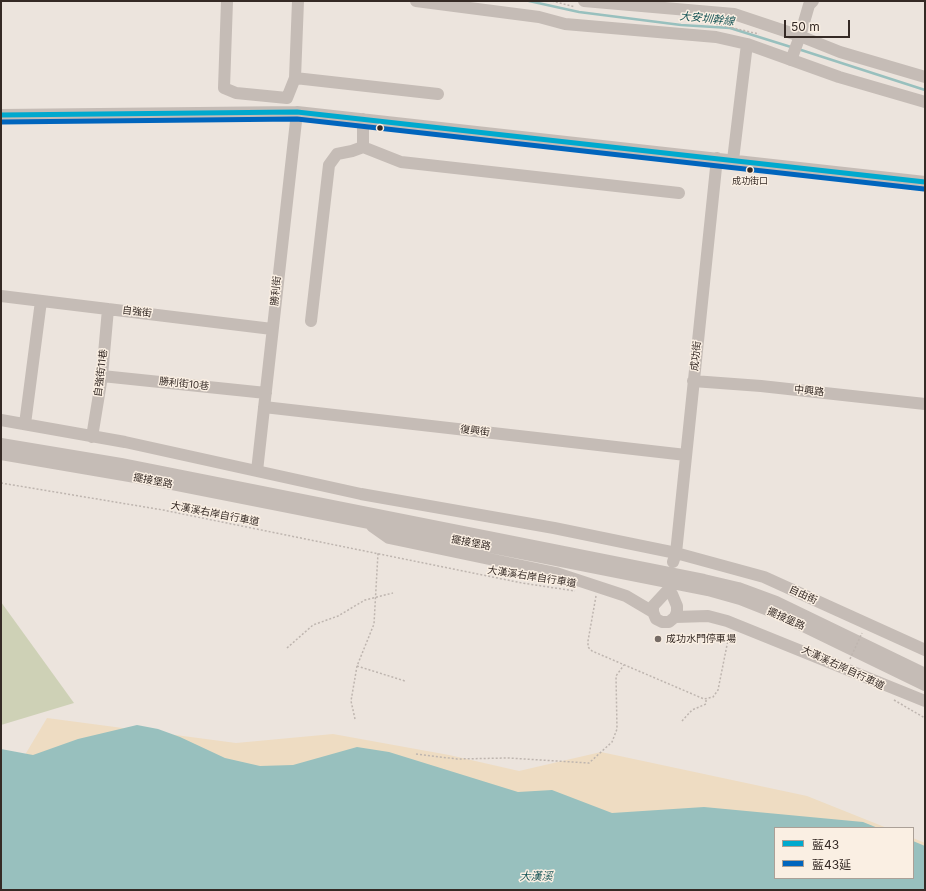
<!DOCTYPE html>
<meta charset="utf-8">
<style>
body{margin:0}
#map{position:relative;width:926px;height:891px;overflow:hidden;background:#ece4dd;font-family:Inter,"Noto Sans TC",sans-serif}
canvas{display:block}
.frame{position:absolute;inset:0;border:2px solid #352a25;pointer-events:none}
.legend{position:absolute;left:774px;top:827px;width:140px;height:52px;box-sizing:border-box;background:#faefe3;border:1px solid #aba097;margin:0;padding:5px 7px;list-style:none;font-size:12px;color:#352a25}
.legend li{display:flex;align-items:center;gap:8px;height:20px}
.legend b{width:20px;border:1px solid #aba097}
.scale{position:absolute;left:784px;top:20px;width:66px;height:18px;box-sizing:border-box;border:2px solid #352a25;border-top:0;padding-left:5px;font-size:12px;line-height:14px;white-space:nowrap;color:#352a25;-webkit-text-stroke:3px #faefe3;paint-order:stroke}
</style>
<div id="map">
<canvas width="926" height="891"></canvas>
<div class="frame"></div>
<ul class="legend">
<li><b style="height:5px;background:#00a9ce"></b>藍43</li>
<li><b style="height:5px;background:#0065bd"></b>藍43延</li>
</ul>
<div class="scale">50 m</div>
</div>
<script>
const context = document.querySelector('canvas').getContext('2d');
context.lineJoin = 'round';
function paint(path, color) {
  context.fillStyle = color;
  context.fill(path, 'evenodd');
}
function poly(rows) {
  const path = new Path2D();
  for (const r of rows) {
    path.moveTo(r[0], r[1]);
    for (let i = 2; i < r.length; i += 2) path.lineTo(r[i], r[i + 1]);
  }
  return path;
}
function strokePath(path, color, width, dash) {
  context.strokeStyle = color;
  context.lineWidth = width;
  context.lineCap = dash ? 'butt' : 'round';
  context.setLineDash(dash || []);
  context.stroke(path);
}
function drawText(font, color, halo, rows, align = 'center') {
  context.font = font + ' Inter,"Noto Sans TC",sans-serif';
  context.lineWidth = 3;
  context.setLineDash([]);
  context.textBaseline = 'middle';
  context.strokeStyle = halo;
  context.fillStyle = color;
  for (const [text, x, y, turn = 0] of rows) {
    context.save();
    context.translate(x, y);
    context.rotate((+turn || 0) * Math.PI / 180);
    context.textAlign = isNaN(turn) ? turn : align;
    if (halo) context.strokeText(text, 0, 0);
    context.fillText(text, 0, 0);
    context.restore();
  }
}
paint(poly([
 [1,602,74,703,1,725]
]), '#ced1b6');
paint(poly([
 [47,718,236,743,333,734,449,755,519,771,601,752,807,796,887,828,775,828,775,878,913,878,913,838,925,843,925,890,1,890,1,795]
]), '#eedcc2');
paint(poly([
 [137,725,158,729,180,737,225,758,260,766,293,765,357,747,389,752,518,792,552,790,612,813,704,807,863,822,878,828,775,828,775,878,913,878,913,841,925,846,925,890,1,890,1,749,33,755,78,739]
]), '#98c0be');
strokePath(poly([
 [529,1,579,12,681,25,730,28,791,47],
 [798,49,925,90]
]), '#98c0be', 2.5);
strokePath(poly([
 [552,1,575,7],
 [716,24,759,34],
 [1,483,163,510,522,583,575,591],
 [596,596,588,641,588,647,592,651,704,699,713,697,718,690,729,635,731,633],
 [287,648,313,625,338,616,365,600,393,593],
 [357,666,405,681],
 [894,700,925,718],
 [355,719,351,701,357,666,374,624,378,553],
 [682,721,692,710,706,704,706,699],
 [416,754,457,759,508,758,589,763,612,742,617,729,616,676,624,665]
]), '#beb5af', 1.5, [2, 2]);
strokePath(poly([
 [227,1,224,88,236,93,287,98,295,78],
 [298,1,295,78,438,94],
 [416,1,539,17,565,24,716,37,747,44,839,77,925,102],
 [584,1,734,14,800,36,840,52,925,77],
 [800,36,809,5,813,1],
 [1,115,297,112,925,182],
 [363,119,363,147,401,162,679,193],
 [733,160,747,44],
 [1,296,272,329],
 [311,321,329,165,337,154,352,151,363,147],
 [102,376,266,393],
 [693,381,761,386,925,404],
 [264,407,686,455],
 [1,420,125,442,361,494,554,528,676,553,764,577,925,650],
 [25,424,41,301],
 [92,437,102,376,108,309],
 [1,444,121,464,704,580,738,588,776,602,925,674],
 [1,454,147,479,708,590,740,599,783,616,925,685],
 [257,471,297,112],
 [372,526,389,538,556,573,626,596,653,612],
 [673,562,676,553,717,158],
 [666,592,653,606,653,612,656,619,662,622,669,622,675,617,677,612,677,606,672,594],
 [675,617,708,616,727,621,925,701]
]), '#c5bcb6', 12);
strokePath(poly([
 [850,659,862,633]
]), '#beb5af', 1.5, [2, 2]);
strokePath(poly([
 [791,60,800,36]
]), '#c5bcb6', 12);
strokePath(poly([
 [1,115,297,112,925,182]
]), '#00a9ce', 5);
strokePath(poly([
 [1,122,297,119,924,189]
]), '#0065bd', 5);
for (const [x, y, r, color] of [
 [380,128,3.5,"#352a25"],
 [750,170,3.5,"#352a25"],
 [658,639,4,"#756b65"]
]) {
  const dot = new Path2D();
  dot.arc(x, y, r, 0, 2 * Math.PI);
  context.fillStyle = color;
  context.fill(dot);
  strokePath(dot, '#faefe3', 1.5);
}
drawText('9px', '#352a25', '#faefe3', [
 ["成功街口",750,181]
]);
drawText('10px', '#352a25', '#faefe3', [
 ["勝利街",276,291,-84],
 ["自強街",137,312,7],
 ["成功街",696,356,-84],
 ["自強街11巷",101,373,-83],
 ["勝利街10巷",184,384,6],
 ["中興路",809,391,6],
 ["復興街",475,431,7],
 ["擺接堡路",153,481,11],
 ["大漢溪右岸自行車道",215,514,11],
 ["擺接堡路",471,543,11],
 ["大漢溪右岸自行車道",532,577,9],
 ["自由街",803,595,25],
 ["擺接堡路",786,619,24],
 ["大漢溪右岸自行車道",843,668,25]
]);
drawText('10px', '#352a25', '#faefe3', [
 ["成功水門停車場",666,639]
], 'left');
drawText('italic 11px', '#195658', '#faefe3', [
 ["大安圳幹線",707,19,6],
 ["大漢溪",536,877]
]);
</script>
